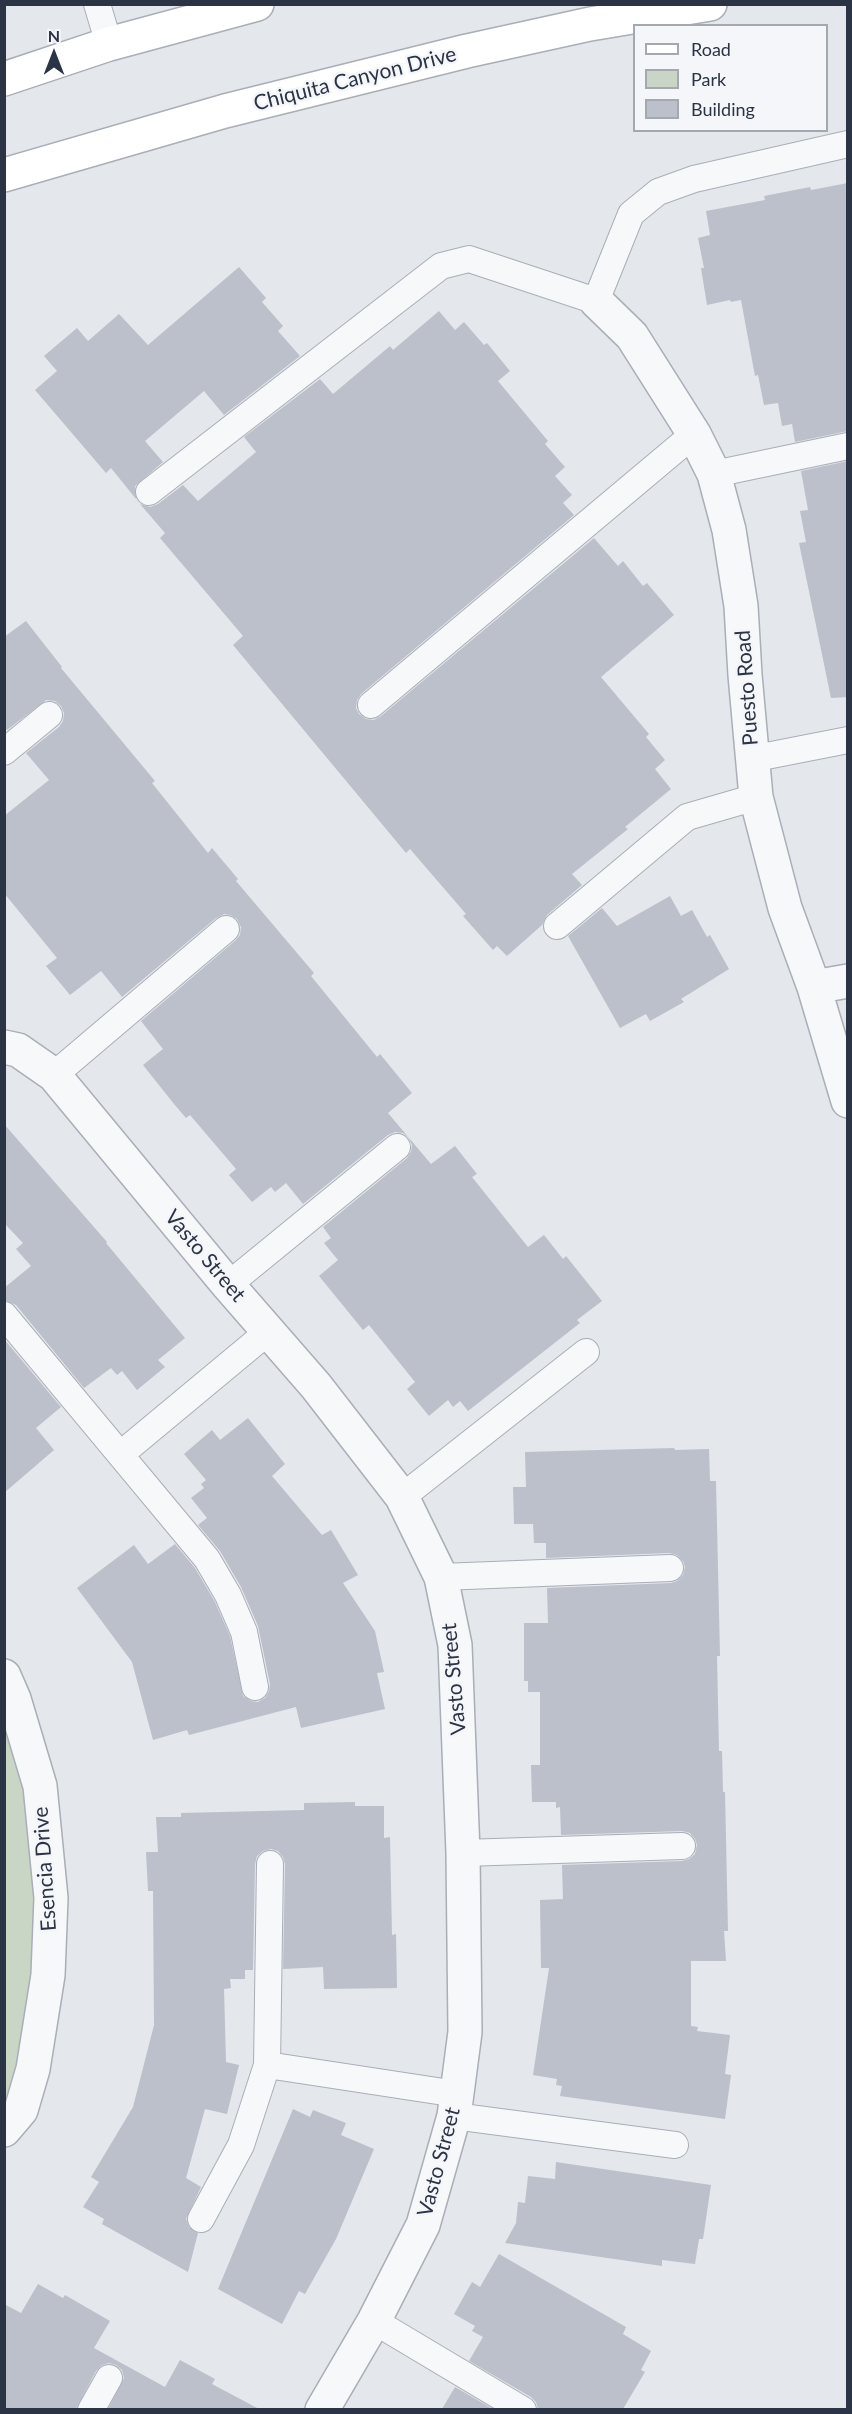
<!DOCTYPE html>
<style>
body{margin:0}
#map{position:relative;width:852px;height:2414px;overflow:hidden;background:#e4e7ec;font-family:Lato,sans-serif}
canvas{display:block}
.frame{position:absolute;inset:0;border:6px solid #2b3445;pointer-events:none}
.legend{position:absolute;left:633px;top:24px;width:195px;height:108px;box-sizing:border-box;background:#f4f6f9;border:2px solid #a4a8b1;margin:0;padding:8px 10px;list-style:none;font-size:18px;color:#2b3445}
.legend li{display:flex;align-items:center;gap:12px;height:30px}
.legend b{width:30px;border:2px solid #a4a8b1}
.north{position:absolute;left:24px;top:24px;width:60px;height:60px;-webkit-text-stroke:4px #f4f6f9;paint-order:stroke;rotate:0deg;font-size:16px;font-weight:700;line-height:24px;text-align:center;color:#2b3445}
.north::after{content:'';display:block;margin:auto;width:21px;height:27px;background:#2b3445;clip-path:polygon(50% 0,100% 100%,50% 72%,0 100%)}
</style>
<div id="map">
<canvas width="852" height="2414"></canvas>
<div class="frame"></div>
<ul class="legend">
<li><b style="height:8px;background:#fff"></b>Road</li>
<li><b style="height:16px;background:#c9d6c5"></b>Park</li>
<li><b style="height:16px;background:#bbc0ca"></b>Building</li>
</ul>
<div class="north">N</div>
</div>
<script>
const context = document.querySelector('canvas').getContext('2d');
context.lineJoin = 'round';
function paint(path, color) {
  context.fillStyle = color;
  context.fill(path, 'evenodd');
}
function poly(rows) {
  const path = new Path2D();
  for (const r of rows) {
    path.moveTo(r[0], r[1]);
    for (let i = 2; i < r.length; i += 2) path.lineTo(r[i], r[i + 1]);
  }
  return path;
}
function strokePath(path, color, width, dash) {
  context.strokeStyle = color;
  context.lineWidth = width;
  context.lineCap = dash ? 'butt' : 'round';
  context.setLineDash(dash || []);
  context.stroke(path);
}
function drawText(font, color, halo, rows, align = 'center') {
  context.font = font + ' Lato,sans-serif';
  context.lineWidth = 5;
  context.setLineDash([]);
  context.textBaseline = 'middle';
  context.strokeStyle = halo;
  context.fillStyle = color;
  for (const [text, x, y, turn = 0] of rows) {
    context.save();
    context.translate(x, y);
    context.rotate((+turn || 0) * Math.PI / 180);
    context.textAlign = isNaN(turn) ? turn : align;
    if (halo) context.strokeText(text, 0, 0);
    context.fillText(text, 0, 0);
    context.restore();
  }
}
paint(poly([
 [5,1731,13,1753,26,1804,38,1925,24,2037,16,2071,5,2100]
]), '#c9d6c5');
paint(poly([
 [848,183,848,431,795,442,792,424,782,426,778,403,764,405,758,375,755,376,741,300,731,302,730,300,707,305,701,268,704,268,698,238,710,235,706,211,765,200,764,196,810,187,811,190],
 [239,267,266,298,262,302,283,326,278,331,300,356,224,415,204,391,145,441,163,462,135,486,136,499,111,468,106,473,35,390,57,371,44,356,77,328,88,341,119,314,148,345],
 [439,311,455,330,464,322,484,345,487,343,510,371,498,381,548,441,545,444,565,467,555,476,572,495,563,503,574,515,361,694,357,700,356,708,359,714,366,719,374,720,381,716,594,538,618,566,623,561,643,586,647,583,674,615,601,677,649,734,646,737,665,760,655,769,671,789,625,827,628,829,572,874,582,885,547,915,542,925,507,956,497,946,493,950,463,916,466,914,410,849,406,853,233,645,243,636,160,538,165,533,140,504,150,507,158,504,183,485,198,501,256,452,244,437,320,379,333,394,390,346,393,350],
 [848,461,848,697,831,698,799,543,806,542,800,511,808,510,801,471],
 [26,621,62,667,61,668,155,781,152,783,208,853,212,848,238,879,236,881,314,973,311,976,377,1057,380,1054,412,1093,388,1113,431,1164,455,1146,477,1174,472,1177,528,1247,544,1235,563,1259,566,1256,602,1301,577,1320,580,1323,468,1411,460,1401,453,1407,448,1400,429,1416,407,1389,415,1382,369,1325,363,1330,319,1276,338,1260,324,1243,331,1238,323,1227,407,1158,411,1152,412,1145,408,1137,403,1133,395,1132,388,1135,303,1204,286,1183,275,1192,271,1187,252,1202,229,1175,236,1169,190,1115,186,1118,174,1104,143,1065,163,1049,141,1021,236,940,240,935,241,927,237,919,230,915,224,914,216,918,122,997,101,971,70,995,46,966,57,958,4,893,4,816,49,780,26,753,59,727,63,721,64,713,61,706,55,701,46,700,7,730,4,728,4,637],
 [670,896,681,916,692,910,707,937,710,935,729,969,681,999,684,1002,650,1021,646,1014,620,1028,568,936,602,908,617,926],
 [4,1124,107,1242,106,1243,185,1338,158,1360,165,1367,137,1390,122,1371,117,1375,111,1368,84,1388,16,1305,4,1300,4,1288,31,1266,16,1249,23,1243,4,1223],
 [4,1339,61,1407,36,1428,54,1450,4,1493],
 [248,1418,285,1464,272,1476,322,1535,331,1530,358,1575,343,1583,375,1631,384,1672,377,1673,385,1709,301,1728,296,1707,189,1735,187,1730,153,1740,132,1662,77,1588,134,1545,148,1564,175,1544,195,1568,215,1602,230,1636,243,1696,251,1701,258,1702,265,1698,269,1691,270,1684,258,1626,241,1587,220,1551,198,1525,207,1518,191,1498,204,1488,201,1484,206,1480,184,1454,212,1430,220,1440],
 [674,1448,675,1450,709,1449,710,1481,716,1481,720,1656,717,1656,719,1751,722,1751,723,1792,725,1792,728,1931,724,1931,726,1961,691,1961,691,2026,698,2027,697,2031,730,2035,725,2074,731,2075,725,2119,560,2096,562,2086,556,2085,557,2079,533,2075,549,1968,541,1968,540,1900,563,1899,562,1865,682,1861,689,1859,695,1854,697,1845,695,1839,690,1833,682,1831,561,1835,560,1807,556,1808,556,1802,532,1802,531,1765,540,1765,540,1692,528,1692,528,1681,524,1681,524,1623,548,1623,547,1588,671,1583,677,1581,683,1575,685,1567,683,1561,677,1555,669,1553,546,1558,546,1543,534,1543,533,1524,514,1524,513,1487,526,1487,525,1452],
 [355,1802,355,1806,384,1806,384,1838,390,1837,392,1935,396,1934,397,1988,324,1989,323,1967,283,1969,285,1864,283,1857,278,1851,271,1849,263,1851,257,1856,255,1864,253,1970,245,1970,245,1979,230,1979,231,1988,224,1989,226,2062,239,2065,227,2114,205,2109,186,2178,201,2187,186,2219,189,2227,198,2233,188,2272,102,2224,104,2219,83,2207,99,2182,91,2177,133,2107,154,2025,153,1891,148,1891,146,1852,158,1852,156,1817,181,1817,181,1813,304,1810,304,1803],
 [293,2109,310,2117,313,2110,346,2123,341,2135,374,2149,336,2239,305,2294,299,2291,282,2324,218,2289],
 [556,2162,711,2185,703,2239,699,2239,695,2264,662,2260,662,2266,505,2243,516,2223,518,2202,525,2203,528,2176,555,2179],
 [499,2254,626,2327,623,2334,651,2351,641,2370,645,2372,623,2409,538,2409,536,2402,531,2397,469,2361,483,2337,472,2331,475,2326,454,2314,472,2282,480,2287],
 [38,2284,63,2298,65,2295,110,2321,94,2348,165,2387,180,2360,215,2379,212,2384,259,2409,108,2409,124,2378,122,2370,116,2365,109,2363,102,2365,96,2371,76,2409,4,2409,4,2304,21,2313],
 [455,2387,493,2409,442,2409]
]), '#bbc0ca');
const service = poly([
 [97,4,109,44],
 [714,474,848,446],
 [149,492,441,266,469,259,596,301,631,214,658,192,694,179,848,144],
 [371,705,694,434],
 [4,752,49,715],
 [751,759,848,740],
 [557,926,687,817,756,797],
 [54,1075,226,929],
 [228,1285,397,1147],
 [4,1315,207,1559,228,1595,244,1632,255,1687],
 [121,1454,269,1331],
 [402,1497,586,1352],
 [441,1577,670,1568],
 [463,1853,682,1846],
 [270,1864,267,2065,457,2094],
 [454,2116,675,2145],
 [201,2219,241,2145,267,2065],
 [374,2321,523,2410],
 [91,2410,109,2378]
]);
const minor = poly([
 [596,301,632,336,694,434,714,474,729,530,741,606,745,675,756,797,785,908,814,987,848,1101],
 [814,987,848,981],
 [4,1047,18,1050,54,1075,228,1285,316,1386,402,1497,441,1577,455,1645,463,1853,465,2032,454,2116,423,2225,374,2321,322,2410]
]);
const tertiary = poly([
 [4,1676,14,1699,40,1786,51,1898,48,1975,33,2069,21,2110,4,2130]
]);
const secondary = poly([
 [4,79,109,44,257,4],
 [4,175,225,111,467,51,590,24,710,4]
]);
strokePath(service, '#a9aeb7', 28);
strokePath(minor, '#a9aeb7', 36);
strokePath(tertiary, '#a9aeb7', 36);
strokePath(secondary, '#a9aeb7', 36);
strokePath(service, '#f7f8fa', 26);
strokePath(minor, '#f7f8fa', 33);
strokePath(tertiary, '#f7f8fa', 33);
strokePath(secondary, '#fff', 33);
drawText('21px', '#2b3445', '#f4f6f9', [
 ["Chiquita Canyon Drive",355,79,-14],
 ["Puesto Road",747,688,-94],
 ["Vasto Street",205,1256,50],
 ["Vasto Street",454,1679,-95],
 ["Esencia Drive",45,1869,-94],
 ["Vasto Street",439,2162,-75]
]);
</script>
